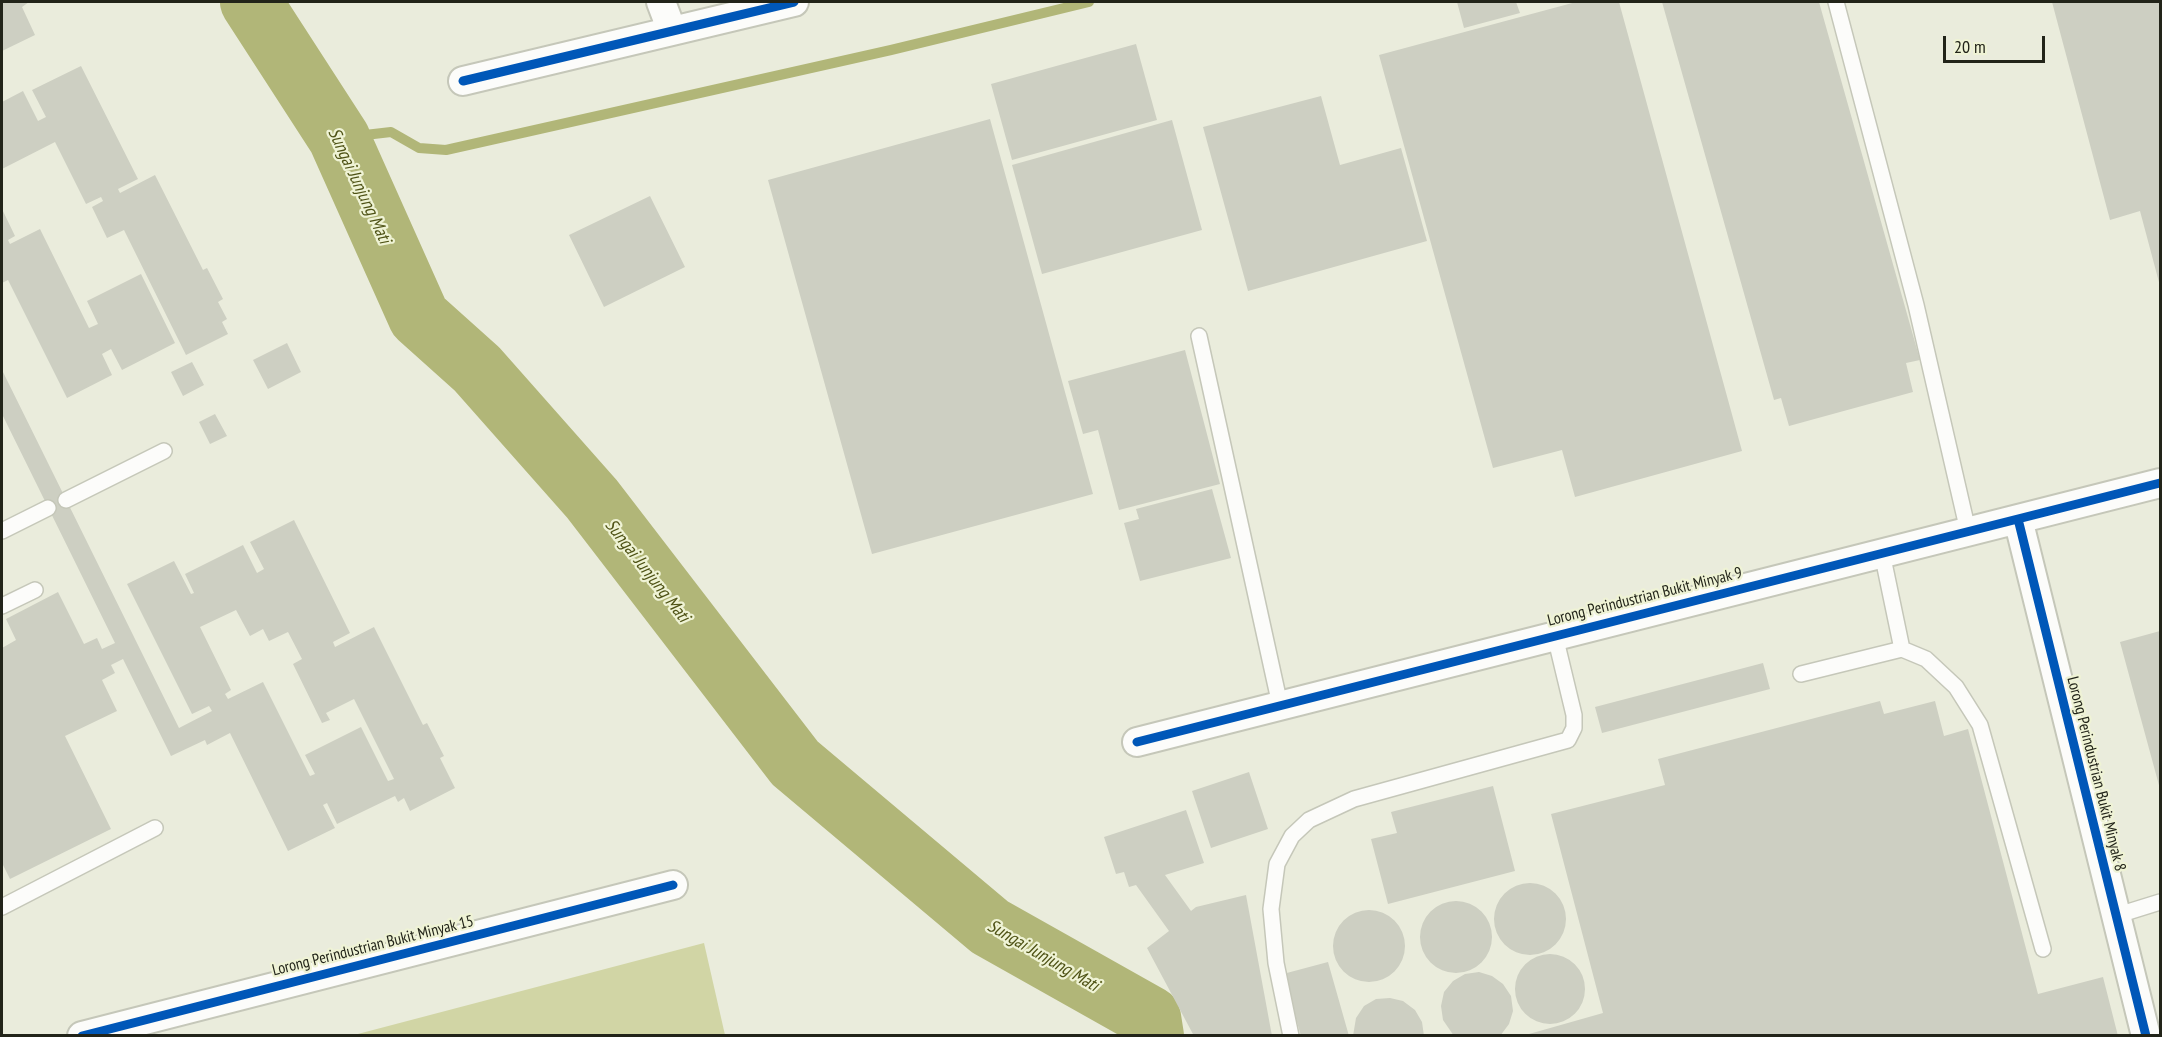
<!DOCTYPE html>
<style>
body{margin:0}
#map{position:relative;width:2162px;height:1037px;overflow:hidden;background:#eaecdc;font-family:"PT Sans Narrow",sans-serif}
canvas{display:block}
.frame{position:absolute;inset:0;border:3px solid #222419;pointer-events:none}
.scale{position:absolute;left:1943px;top:36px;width:102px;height:27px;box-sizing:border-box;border:3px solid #222419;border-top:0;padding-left:8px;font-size:18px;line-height:21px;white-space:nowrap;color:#222419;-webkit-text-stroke:4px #eff3d5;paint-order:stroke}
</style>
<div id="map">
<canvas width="2162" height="1037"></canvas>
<div class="frame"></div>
<div class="scale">20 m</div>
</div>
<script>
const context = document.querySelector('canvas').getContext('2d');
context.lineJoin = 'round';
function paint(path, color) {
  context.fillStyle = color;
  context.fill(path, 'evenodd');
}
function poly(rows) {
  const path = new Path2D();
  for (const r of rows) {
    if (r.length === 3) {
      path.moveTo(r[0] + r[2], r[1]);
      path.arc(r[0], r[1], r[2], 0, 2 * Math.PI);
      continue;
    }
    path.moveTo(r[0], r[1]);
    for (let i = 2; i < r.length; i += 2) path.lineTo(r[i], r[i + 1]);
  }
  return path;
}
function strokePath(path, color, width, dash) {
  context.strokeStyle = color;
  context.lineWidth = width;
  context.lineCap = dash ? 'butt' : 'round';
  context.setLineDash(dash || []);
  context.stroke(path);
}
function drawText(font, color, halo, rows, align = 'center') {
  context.font = font + ' "PT Sans Narrow",sans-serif';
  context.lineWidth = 4.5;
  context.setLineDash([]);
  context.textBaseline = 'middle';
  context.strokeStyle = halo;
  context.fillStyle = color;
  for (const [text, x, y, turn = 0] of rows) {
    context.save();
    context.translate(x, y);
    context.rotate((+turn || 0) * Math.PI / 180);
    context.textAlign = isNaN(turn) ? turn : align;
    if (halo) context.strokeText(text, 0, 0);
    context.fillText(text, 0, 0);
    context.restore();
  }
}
paint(poly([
 [704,943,725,1035,354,1035]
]), '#d1d5a5');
strokePath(poly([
 [339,138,391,132,419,148,446,150,891,50,1089,2]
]), '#b1b678', 10);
strokePath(poly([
 [251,2,339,138,419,317,477,369,592,499,795,763,990,927,1150,1017,1153,1036]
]), '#b1b678', 62);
paint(poly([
 [2,2,29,2,22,7,35,35,2,51],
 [1457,2,1516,2,1520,13,1464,28],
 [1576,2,1619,2,1742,451,1575,497,1562,450,1493,468,1379,55],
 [1662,2,1819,2,1920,360,1906,363,1913,392,1789,426,1781,398,1774,400],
 [2052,2,2160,2,2160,286,2140,211,2110,220],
 [1136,44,1157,120,1012,160,991,84],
 [81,66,138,179,118,189,120,193,155,175,203,270,207,268,223,299,218,302,227,319,222,322,228,334,186,355,124,230,107,238,92,207,103,201,101,197,86,204,55,142,2,169,2,102,23,91,38,121,46,117,32,90],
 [1321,96,1340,165,1401,148,1427,241,1248,291,1203,127],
 [990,119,1093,494,872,554,768,180],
 [1172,120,1202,230,1042,274,1012,165],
 [650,196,685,267,604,307,569,235],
 [2,209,15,236,8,240,10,244,40,229,89,328,98,324,87,301,141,274,175,343,122,370,111,349,102,354,112,375,67,398,8,280,2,283],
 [287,343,301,372,268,389,253,360],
 [1185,350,1220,484,1119,510,1098,430,1083,434,1068,381],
 [192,362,204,385,183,396,171,372],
 [2,370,179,728,212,711,209,706,192,714,127,584,174,561,191,594,194,593,185,574,243,545,257,573,264,569,250,542,294,520,350,633,333,642,335,647,374,627,423,725,427,723,444,756,440,758,455,788,410,811,404,798,398,802,395,796,337,824,327,803,323,805,335,828,288,851,230,733,207,745,205,740,171,756,123,659,111,665,115,673,102,680,117,711,65,736,111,829,10,879,2,863,2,648,16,640,6,619,58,592,84,644,97,638,102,649,115,643,2,414],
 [236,610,250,636,263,629,269,641,288,632,302,659,293,664,322,723,330,720,326,713,354,699,394,779,388,781,361,727,305,755,315,774,310,776,263,682,228,699,225,694,231,690,200,627],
 [215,414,227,436,210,444,199,422],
 [1212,489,1231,558,1140,581,1124,523,1139,519,1136,509],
 [2160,631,2160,789,2120,642],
 [1763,663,1770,689,1602,733,1595,707],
 [1880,701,1884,714,1935,701,1944,736,1968,729,2038,994,2103,977,2118,1036,1522,1036,1603,1013,1551,814,1665,785,1658,759],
 [1249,772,1268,829,1211,848,1192,791],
 [1493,786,1515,871,1388,904,1371,839,1397,833,1391,812],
 [1186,810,1204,863,1165,875,1191,911,1196,907,1246,895,1272,1036,1194,1036,1147,948,1169,931,1136,885,1129,887,1124,872,1116,874,1104,837],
 [1530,919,36],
 [1456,937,36],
 [1369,946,36],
 [1550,989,35],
 [1328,962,1349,1036,1301,1036,1283,974],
 [1479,972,1492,976,1503,984,1511,996,1513,1011,1509,1024,1500,1036,1454,1036,1443,1020,1441,1006,1444,992,1453,981,1465,974],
 [1390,998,1403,1001,1415,1010,1422,1022,1424,1036,1353,1036,1356,1018,1364,1006,1376,999]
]), '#cdcfc2');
const service = poly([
 [1836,2,1916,305,1968,531],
 [1199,336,1280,705],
 [66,500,164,451],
 [2,531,48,508],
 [1882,553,1902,649,1926,659,1956,687,1980,725,2043,949],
 [2,606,35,590],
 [1801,674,1902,649],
 [2,907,155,828],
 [2115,916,2160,902],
 [1291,1036,1276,963,1271,909,1277,864,1292,836,1309,820,1354,799,1568,740,1574,728,1574,715,1555,636]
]);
const minor = poly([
 [661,2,672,31],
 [463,81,794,2],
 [2018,519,2146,1036],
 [1137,742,2160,483],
 [82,1036,673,885]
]);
strokePath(service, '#c5c7b9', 18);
strokePath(minor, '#c5c7b9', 32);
strokePath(service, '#fcfcfa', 15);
strokePath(minor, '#fcfcfa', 28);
strokePath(poly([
 [463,81,794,2],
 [2018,519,2146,1036],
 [1137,742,2160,483],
 [82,1036,673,885]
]), '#0057b8', 9);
drawText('16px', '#222419', '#eff3d5', [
 ["Lorong Perindustrian Bukit Minyak 9",1645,597,-14],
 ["Lorong Perindustrian Bukit Minyak 8",2096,774,76],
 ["Lorong Perindustrian Bukit Minyak 15",373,946,-14]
]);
drawText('italic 18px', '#4e5215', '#eff3d5', [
 ["Sungai Junjung Mati",359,186,65],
 ["Sungai Junjung Mati",647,571,52],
 ["Sungai Junjung Mati",1043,956,30]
]);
</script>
